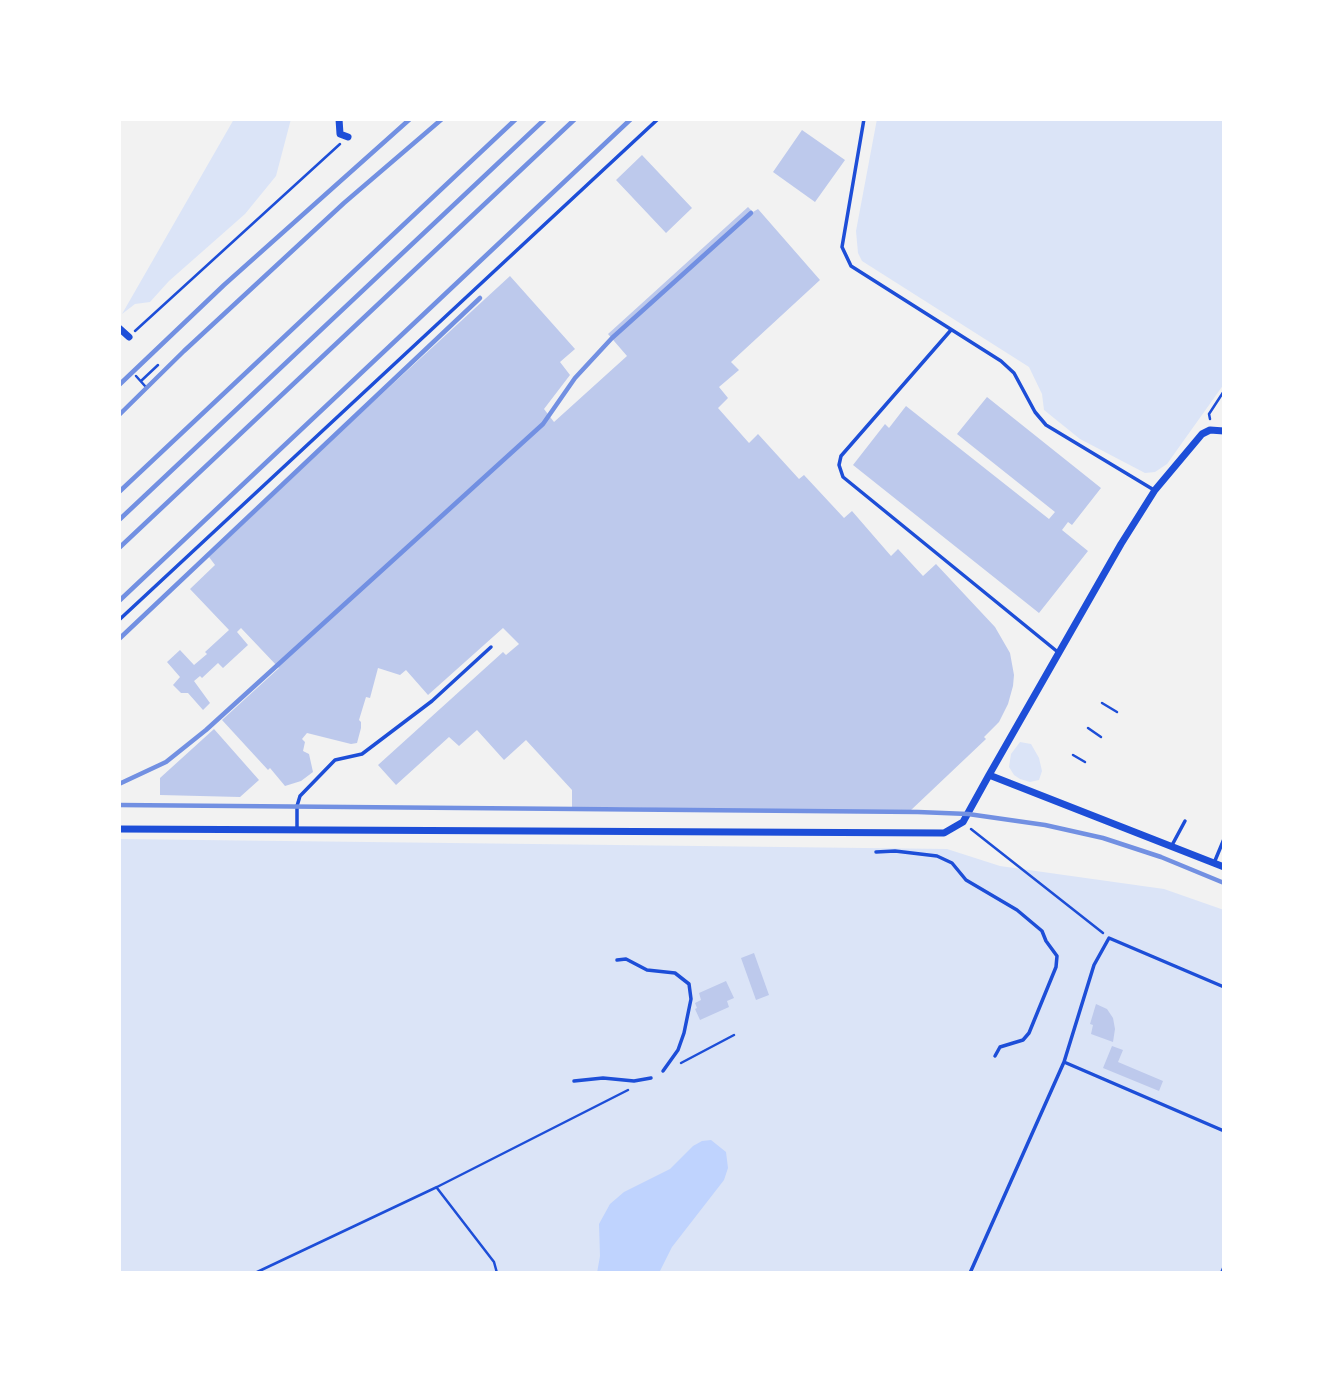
<!DOCTYPE html>
<style>
body{margin:0}
#map{position:relative;width:1343px;height:1392px;overflow:hidden;background:#f2f2f2;font-family:"Titillium Web",sans-serif}
canvas{display:block}
.frame{position:absolute;inset:0;border:121px solid #fff;pointer-events:none}
</style>
<div id="map">
<canvas width="1343" height="1392"></canvas>
<div class="frame"></div>
</div>
<script>
const context = document.querySelector('canvas').getContext('2d');
context.lineJoin = 'round';
function paint(path, color) {
  context.fillStyle = color;
  context.fill(path, 'evenodd');
}
function poly(rows) {
  const path = new Path2D();
  for (const r of rows) {
    path.moveTo(r[0], r[1]);
    for (let i = 2; i < r.length; i += 2) path.lineTo(r[i], r[i + 1]);
  }
  return path;
}
function strokePath(path, color, width, dash) {
  context.strokeStyle = color;
  context.lineWidth = width;
  context.lineCap = dash ? 'butt' : 'round';
  context.setLineDash(dash || []);
  context.stroke(path);
}
paint(poly([
 [234,119,291,119,276,176,245,214,169,281,150,302,135,304,122,314],
 [877,119,1224,119,1224,384,1167,464,1155,472,1145,473,1080,439,1044,410,1042,394,1029,367,862,261,858,253,856,231],
 [1020,742,1031,744,1039,758,1042,771,1039,780,1030,782,1020,779,1014,775,1009,767,1011,754],
 [119,839,947,849,1000,866,1164,889,1224,910,1224,1273,119,1273]
]), '#dbe4f7');
paint(poly([
 [711,1140,726,1152,728,1168,724,1180,672,1247,659,1273,597,1273,600,1256,599,1224,610,1204,624,1192,670,1169,693,1146,702,1141]
]), '#bfd3fe');
paint(poly([
 [802,130,845,160,815,202,773,172],
 [642,155,692,208,666,233,616,180],
 [748,207,753,212,758,209,820,280,731,362,739,370,719,387,728,398,718,408,749,443,758,434,799,479,804,475,844,518,852,511,891,556,898,549,923,576,936,564,995,627,1010,653,1014,675,1013,686,1008,704,999,722,984,737,986,739,910,811,572,807,572,790,526,740,504,760,477,730,459,746,449,737,396,785,378,765,503,652,506,655,519,644,503,628,428,695,406,670,400,675,378,668,370,698,366,697,359,720,361,722,361,728,357,743,351,744,307,733,302,739,305,742,303,751,309,754,313,772,301,781,285,786,270,768,268,770,222,720,279,668,241,628,237,632,248,645,223,668,218,663,202,678,200,676,194,681,210,703,203,710,188,693,181,693,173,685,180,677,167,662,180,650,194,665,207,654,205,652,229,630,190,589,215,565,209,557,336,436,510,276,575,349,560,362,570,375,544,409,554,422,627,356,608,334],
 [987,397,1101,488,1072,525,1068,522,1062,530,1088,551,1039,613,853,465,885,424,889,428,906,406,1049,519,1055,512,957,434],
 [214,729,259,780,240,797,160,795,160,778],
 [754,953,769,995,756,1000,741,958],
 [726,981,734,998,727,1001,729,1007,700,1020,695,1009,697,1008,695,1003,701,1000,699,993],
 [1096,1004,1107,1009,1113,1018,1115,1029,1113,1042,1091,1034,1093,1025,1090,1024],
 [1112,1046,1123,1050,1118,1062,1163,1081,1159,1091,1103,1068]
]), '#bdc9ec');
strokePath(poly([
 [135,331,340,144],
 [136,376,145,386],
 [141,381,158,365],
 [1210,419,1209,414,1224,391],
 [1102,703,1117,712],
 [1088,728,1101,737],
 [1073,755,1085,762],
 [971,829,1103,933],
 [681,1063,734,1035],
 [437,1188,494,1262,497,1273],
 [255,1273,437,1187,628,1090],
 [1221,1273,1224,1266]
]), '#1d4ed8', 2.5);
strokePath(poly([
 [864,119,842,247,851,266,1001,361,1014,373,1035,412,1046,425,1154,490],
 [951,330,841,456,839,465,843,477,1059,653],
 [119,620,658,119],
 [297,829,297,806,300,796,335,760,362,754,432,701,491,647],
 [1171,847,1185,821],
 [876,852,895,851,937,856,952,863,966,880,1017,910,1042,931,1046,941,1057,956,1056,967,1029,1033,1023,1040,1000,1047,995,1056],
 [1214,863,1224,839],
 [617,960,626,959,647,970,675,973,689,984,691,999,684,1033,678,1050,663,1071],
 [1064,1062,1224,1131],
 [574,1081,603,1078,634,1081,651,1078],
 [970,1273,1064,1062,1094,965,1109,938,1224,987]
]), '#1d4ed8', 3.5);
strokePath(poly([
 [339,119,340,134,348,137],
 [119,328,129,337],
 [989,775,1121,544,1155,490,1202,434,1210,430,1224,431],
 [119,829,944,833,963,822,989,775,1224,867]
]), '#1d4ed8', 7);
strokePath(poly([
 [119,385,224,285,410,119],
 [119,415,184,351,344,203,442,119],
 [119,492,516,119],
 [119,520,545,119],
 [119,548,575,119],
 [119,601,631,119],
 [119,639,480,298],
 [119,784,166,762,206,730,543,424,575,378,612,338,751,213],
 [119,805,918,812,968,814,1045,825,1103,838,1161,857,1224,883]
]), '#7290e2', 4.5);
</script>
